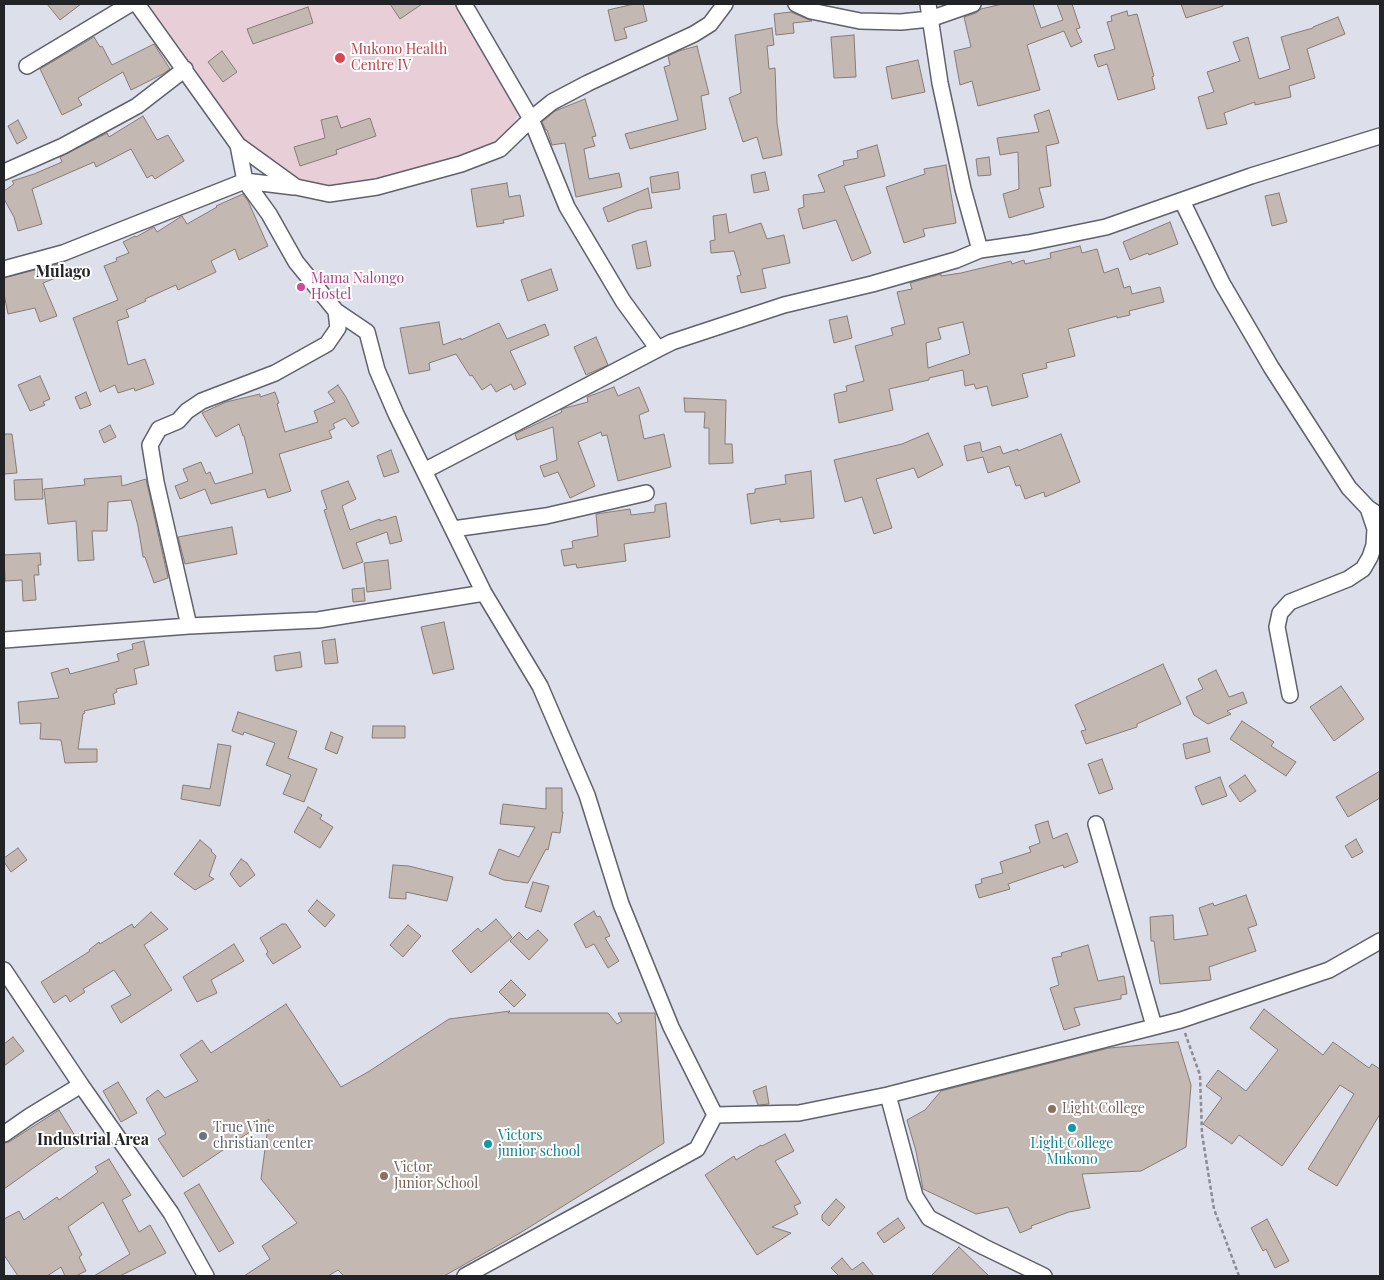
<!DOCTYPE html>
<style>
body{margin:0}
#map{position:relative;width:1384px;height:1280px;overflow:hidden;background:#dddfea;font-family:"Playfair Display",serif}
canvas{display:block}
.frame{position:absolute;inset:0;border:5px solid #222327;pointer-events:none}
</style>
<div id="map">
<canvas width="1384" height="1280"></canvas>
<div class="frame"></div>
</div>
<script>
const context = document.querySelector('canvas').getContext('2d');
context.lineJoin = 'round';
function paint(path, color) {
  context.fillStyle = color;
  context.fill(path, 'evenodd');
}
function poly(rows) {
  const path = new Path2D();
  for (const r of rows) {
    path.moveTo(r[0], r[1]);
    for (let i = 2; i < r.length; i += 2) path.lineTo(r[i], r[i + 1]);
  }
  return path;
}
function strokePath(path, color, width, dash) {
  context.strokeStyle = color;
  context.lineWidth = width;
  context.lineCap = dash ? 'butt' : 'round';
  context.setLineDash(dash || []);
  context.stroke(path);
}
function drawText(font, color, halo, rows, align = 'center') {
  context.font = font + ' "Playfair Display",serif';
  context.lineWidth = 4;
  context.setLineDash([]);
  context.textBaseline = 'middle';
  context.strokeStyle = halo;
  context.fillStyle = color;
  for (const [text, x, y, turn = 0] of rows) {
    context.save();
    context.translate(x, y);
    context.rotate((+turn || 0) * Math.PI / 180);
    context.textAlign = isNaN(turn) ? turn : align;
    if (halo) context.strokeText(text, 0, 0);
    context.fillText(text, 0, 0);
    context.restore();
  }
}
paint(poly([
 [146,4,462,4,522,105,504,145,346,192,303,189,250,149]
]), '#e7ced7');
const building = poly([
 [47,4,81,4,60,20,47,4],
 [390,4,422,4,400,19,390,4],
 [634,4,643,4,647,21,624,28,627,38,615,41,608,10,634,4],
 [1002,4,1033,4,1041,28,1063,20,1057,4,1072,4,1080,28,1076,29,1082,42,1071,47,1064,31,1027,45,1040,90,978,106,972,81,960,85,954,51,971,47,964,17,976,13,981,9,1002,4],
 [1181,4,1223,4,1223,6,1186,18,1181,4],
 [308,7,313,23,253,44,247,29,308,7],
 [1127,11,1128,16,1137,14,1154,76,1152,77,1155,89,1118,100,1107,64,1098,67,1094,55,1115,49,1107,22,1112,21,1111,16,1127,11],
 [791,12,812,21,793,23,794,33,776,35,774,14,791,12],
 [1338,17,1345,34,1307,49,1315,78,1289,86,1291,97,1255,105,1255,102,1224,113,1227,124,1207,129,1198,97,1214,92,1207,72,1240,61,1233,42,1248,37,1259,79,1290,69,1281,37,1313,28,1313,27,1338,17],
 [772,28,774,45,767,46,769,69,775,68,777,123,782,155,763,159,757,137,743,142,729,98,741,93,735,35,772,28],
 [854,35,856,77,834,78,831,37,854,35],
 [94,37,100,47,102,46,112,65,154,44,170,69,163,74,131,90,123,72,78,98,82,105,62,115,40,69,94,37],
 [697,46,709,94,701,96,706,129,630,149,625,134,678,120,664,67,670,65,668,56,679,51,697,46],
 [222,51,237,72,223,82,208,62,222,51],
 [918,60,925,92,892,99,886,67,918,60],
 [585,99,596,136,592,137,595,146,584,149,589,179,619,173,622,187,576,197,565,143,552,145,547,130,546,130,542,122,555,111,585,99],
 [1049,110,1059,143,1046,146,1051,186,1039,188,1044,207,1009,218,1003,194,1019,189,1018,152,1000,155,997,138,1039,132,1034,115,1049,110],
 [143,116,157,140,168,135,184,161,155,179,152,175,147,178,131,149,96,167,94,162,32,189,42,224,18,231,14,217,4,199,4,191,14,184,12,181,34,174,62,162,60,157,107,133,109,137,143,116],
 [337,116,341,128,370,118,376,136,336,150,337,154,300,166,294,147,325,138,321,120,337,116],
 [18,120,27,138,17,144,8,126,18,120],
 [877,145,885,176,844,186,871,253,852,261,836,220,803,229,798,209,804,207,803,195,825,192,818,175,844,165,843,161,858,158,857,151,877,145],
 [989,157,991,175,978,176,976,159,989,157],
 [946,165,956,223,923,229,925,236,904,243,886,187,925,174,924,169,946,165],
 [678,172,680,189,652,193,650,177,678,172],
 [765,172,769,190,754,193,751,175,765,172],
 [507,183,509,197,520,195,524,216,503,220,504,223,477,227,471,189,507,183],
 [648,188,652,208,639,210,608,222,603,208,648,188],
 [1279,193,1287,222,1272,226,1265,196,1279,193],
 [243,194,248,201,268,246,239,260,235,249,211,261,216,272,178,290,176,285,145,299,146,301,126,310,129,317,117,321,128,365,145,359,154,384,135,391,134,388,118,393,115,385,100,392,73,318,118,300,104,266,117,261,116,258,129,253,123,242,135,236,136,237,154,227,157,232,182,216,187,224,217,207,216,206,243,194],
 [726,214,729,233,761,223,767,239,784,235,790,263,762,269,766,288,741,293,737,276,741,275,734,251,711,253,710,241,715,240,713,216,726,214],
 [1170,222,1178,244,1149,255,1148,253,1130,260,1123,242,1170,222],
 [646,241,651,266,637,269,632,245,646,241],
 [1080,246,1082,253,1097,249,1104,273,1118,268,1124,288,1130,286,1132,294,1160,287,1164,302,1129,311,1130,315,1117,318,1117,316,1068,329,1075,356,1046,363,1047,368,1022,374,1028,397,992,406,987,386,976,389,974,384,965,386,963,370,929,378,929,380,889,389,893,410,839,423,834,394,847,391,846,386,864,381,855,346,893,335,891,328,905,324,897,292,912,289,910,283,941,274,941,276,961,273,1011,261,1012,264,1024,260,1025,264,1051,258,1050,253,1080,246],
 [963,322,970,354,928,368,926,343,941,339,938,328,963,322],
 [58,264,63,275,43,283,57,316,40,322,35,308,8,314,4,294,4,278,58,264],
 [551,269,558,290,528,301,521,280,551,269],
 [847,316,852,338,834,343,829,320,847,316],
 [439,322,443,345,461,338,461,340,499,323,507,339,545,324,549,335,510,351,526,384,514,390,511,384,496,392,491,384,482,390,472,375,470,376,456,354,429,363,430,370,409,374,400,328,439,322],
 [596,337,608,365,586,375,574,347,596,337],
 [40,376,50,399,43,402,45,405,30,411,18,385,40,376],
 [338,385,346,397,359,423,352,427,345,418,333,424,335,428,329,431,332,438,279,454,291,491,268,498,265,489,211,504,205,489,180,499,175,486,188,481,183,469,201,462,206,474,210,472,215,484,253,473,244,436,243,436,239,424,216,437,202,413,226,402,260,394,260,397,275,392,279,403,277,404,285,432,318,422,314,411,335,402,328,392,338,385],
 [614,387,618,396,639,387,649,411,639,415,644,439,664,434,671,467,618,481,607,435,602,436,601,432,578,442,595,486,570,498,558,472,544,477,540,466,557,460,553,427,517,440,515,434,562,412,561,410,565,408,588,402,587,397,614,387],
 [86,392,91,405,80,409,75,397,86,392],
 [684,398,726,400,725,444,732,444,733,463,709,464,709,428,704,428,705,412,685,412,684,398],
 [110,425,116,437,104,443,99,431,110,425],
 [928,433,943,465,918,478,914,468,876,479,892,528,874,534,862,497,845,502,834,460,902,444,928,433],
 [4,434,12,434,17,473,4,474,4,434],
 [1061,434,1080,482,1045,497,1044,492,1025,499,1020,485,1016,486,1009,466,988,473,983,457,967,461,964,446,980,442,982,452,1000,446,1003,454,1018,449,1018,451,1061,434],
 [391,450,399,472,384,477,377,456,391,450],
 [811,471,814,518,780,522,780,519,751,524,747,494,755,493,755,489,786,484,785,475,811,471],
 [121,476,122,486,146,479,168,578,154,583,145,557,143,557,138,526,131,500,108,502,107,531,92,531,94,560,78,561,76,521,48,524,44,489,85,485,84,479,121,476],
 [42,479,43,499,15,500,14,480,42,479],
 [348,481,356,499,342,506,350,530,380,519,380,521,396,516,402,541,390,544,387,532,356,543,363,562,343,569,324,510,327,509,321,491,348,481],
 [666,503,670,537,624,544,626,561,577,568,576,564,564,566,561,550,573,548,572,541,598,536,596,514,630,509,631,515,655,512,655,505,666,503],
 [232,527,237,554,185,564,178,537,232,527],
 [40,553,41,565,38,565,39,575,34,575,36,600,23,601,22,580,5,581,4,555,40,553],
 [388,560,391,589,367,592,364,563,388,560],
 [364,588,365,601,353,602,352,589,364,588],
 [444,622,454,669,433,674,421,627,444,622],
 [335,639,338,663,325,664,322,641,335,639],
 [144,641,149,665,134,669,137,684,116,689,117,692,113,694,115,704,84,711,85,713,83,714,78,749,97,749,97,762,65,763,61,740,40,739,41,723,20,724,18,702,59,698,51,673,68,668,70,674,119,661,117,654,133,649,132,644,144,641],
 [300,652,302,667,276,671,274,656,300,652],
 [1163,664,1181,704,1137,724,1137,727,1086,744,1081,731,1086,730,1075,705,1163,664],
 [1216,670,1229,697,1243,692,1247,703,1227,711,1231,714,1208,724,1194,715,1186,697,1203,689,1198,679,1216,670],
 [1341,686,1364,719,1334,741,1310,707,1341,686],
 [238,712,297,731,288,758,317,769,304,802,283,794,291,775,266,765,275,743,244,732,243,735,232,731,238,712],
 [1242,721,1274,742,1271,746,1296,762,1286,776,1230,739,1242,721],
 [373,726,405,726,405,738,372,738,373,726],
 [331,732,343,737,337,754,325,749,331,732],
 [1207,738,1210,752,1186,759,1183,744,1207,738],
 [218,744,231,746,220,806,181,799,183,785,210,789,218,744],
 [1102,759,1113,789,1099,794,1088,764,1102,759],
 [1380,771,1380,798,1348,817,1336,797,1380,771],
 [1245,775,1256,791,1240,802,1229,786,1245,775],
 [1220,777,1227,796,1202,805,1195,787,1220,777],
 [546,788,562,788,562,812,563,812,560,833,552,832,548,850,546,849,528,883,504,880,489,874,499,849,519,857,535,827,500,824,503,804,546,809,546,788],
 [308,807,322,815,320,819,333,827,320,848,294,832,308,807],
 [1048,821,1053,839,1067,833,1078,862,1064,868,1063,865,1008,884,1010,889,979,898,975,885,982,883,981,879,1003,873,1000,862,1031,852,1029,847,1040,843,1035,825,1048,821],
 [1356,839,1363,852,1352,858,1345,846,1356,839],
 [200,840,212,850,211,851,216,856,209,876,214,879,195,890,174,874,200,840],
 [18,848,27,860,11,872,4,862,4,858,18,848],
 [241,859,247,863,255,875,240,887,230,874,241,859],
 [393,865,409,866,453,877,447,901,406,892,406,899,389,898,393,865],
 [533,882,549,886,541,912,525,907,533,882],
 [1246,895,1257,925,1248,928,1256,951,1209,967,1211,980,1160,984,1154,941,1151,941,1150,917,1173,915,1174,940,1208,935,1199,908,1213,903,1214,906,1246,895],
 [317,900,335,915,325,927,308,911,317,900],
 [594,911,597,917,600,916,610,936,605,938,619,961,608,968,594,944,586,948,574,924,594,911],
 [151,912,168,929,144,945,172,990,121,1023,111,1006,131,995,114,970,83,989,85,992,70,1002,66,995,54,1003,41,982,90,951,89,950,99,942,100,944,132,924,134,928,151,912],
 [496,919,512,937,471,973,452,951,478,928,481,932,496,919],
 [282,924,286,924,301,947,273,964,266,954,268,952,260,938,282,924],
 [408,925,421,936,403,957,390,945,408,925],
 [538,930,548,940,529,960,510,941,519,932,527,940,538,930],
 [234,944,244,961,211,980,217,993,197,1002,183,977,234,944],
 [1088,945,1098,981,1124,976,1127,994,1121,995,1121,999,1074,1008,1080,1025,1064,1030,1050,988,1059,985,1052,958,1062,956,1061,953,1088,945],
 [511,980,526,995,514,1007,499,992,511,980],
 [286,1004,341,1087,368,1072,449,1019,510,1011,508,1013,608,1013,617,1024,622,1021,618,1013,655,1013,664,1143,520,1233,444,1276,344,1276,338,1270,328,1276,244,1276,270,1259,262,1246,297,1223,261,1179,269,1119,183,1177,158,1139,166,1134,146,1099,158,1090,165,1098,198,1081,180,1055,202,1040,211,1053,286,1004],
 [1264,1009,1323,1055,1333,1042,1369,1068,1372,1064,1380,1069,1380,1114,1337,1186,1308,1169,1354,1094,1340,1085,1282,1166,1239,1135,1232,1144,1203,1124,1222,1098,1206,1086,1218,1070,1246,1091,1278,1050,1250,1028,1264,1009],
 [13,1037,24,1051,4,1066,4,1044,13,1037],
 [1178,1042,1191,1085,1186,1147,1141,1171,1082,1174,1090,1208,1069,1212,1031,1226,1032,1228,1020,1233,1008,1207,976,1214,923,1189,916,1151,907,1120,925,1110,941,1091,1109,1048,1178,1042],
 [118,1082,137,1113,121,1122,103,1091,118,1082],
 [766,1086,769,1104,758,1105,753,1091,766,1086],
 [59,1110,77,1139,53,1154,4,1189,4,1143,9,1142,59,1110],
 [785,1134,794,1151,775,1161,801,1203,794,1206,798,1214,772,1227,791,1233,757,1255,705,1175,734,1156,736,1160,761,1145,762,1146,785,1134],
 [109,1159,131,1195,122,1200,139,1232,150,1225,166,1253,120,1276,94,1276,130,1254,103,1202,68,1227,82,1255,79,1257,86,1271,76,1276,65,1276,61,1267,47,1276,18,1276,4,1255,4,1219,19,1211,24,1220,57,1197,59,1200,98,1172,95,1167,109,1159],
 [199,1184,234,1243,219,1252,184,1193,199,1184],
 [836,1199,845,1207,829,1226,822,1220,822,1215,836,1199],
 [898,1218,905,1228,884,1243,877,1233,898,1218],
 [1267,1219,1289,1261,1275,1268,1266,1249,1263,1251,1251,1228,1267,1219],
 [959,1247,989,1276,931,1276,959,1247],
 [842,1258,852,1270,863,1262,874,1276,839,1276,831,1268,842,1258]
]);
paint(building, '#c3b8b2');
strokePath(building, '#867c76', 1);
const minor = poly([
 [137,4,238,145,296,187,329,194,377,187,461,164,500,149,531,119,552,102,588,83,694,34,710,24,725,4],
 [464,4,531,119,567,207,623,301,658,349,672,342,784,305,872,284,956,260,980,250],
 [796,4,811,11,860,21,901,22,930,19,973,4],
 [928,4,940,83,963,189,980,250,1028,243,1106,227,1251,176,1380,136],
 [27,66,130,4],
 [4,172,63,146,137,106,185,69],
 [1182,201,1222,283,1271,367,1349,488,1368,508,1380,516],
 [4,269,63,253,245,181,294,187],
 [336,311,367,332,377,370,396,414,484,593,540,686,587,795,621,904,671,1027,715,1115],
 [424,471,658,349],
 [453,529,546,516,646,493],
 [189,626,156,482,150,445,159,429,178,421,187,411,202,401,275,373,327,344,338,328,336,311,296,262,269,214,245,181,238,145],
 [4,640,189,626,318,620,484,593],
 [1290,695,1277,627,1280,613,1290,602,1348,579,1363,569,1370,557,1374,545,1375,529,1368,508],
 [1096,824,1154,1026],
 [4,970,81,1085,171,1213,206,1276],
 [888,1095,915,1196,929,1218,984,1247,1044,1276],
 [4,1134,30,1116,81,1085],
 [465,1276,697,1149,715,1115,799,1113,888,1095,1181,1020,1329,970,1380,941]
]);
strokePath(minor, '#60616b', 18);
strokePath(poly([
 [1185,1033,1200,1075,1202,1134,1214,1209,1239,1276]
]), '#8b8c94', 2.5, [4, 2.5]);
strokePath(minor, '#fff', 15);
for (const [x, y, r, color] of [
 [340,58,6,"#e0444e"],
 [301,287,5,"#d1479c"],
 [1052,1109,5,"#8d6e63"],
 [1072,1128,5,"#0f9aa8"],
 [203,1136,5,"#6b7280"],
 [488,1144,5,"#0f9aa8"],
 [384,1176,5,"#8d6e63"]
]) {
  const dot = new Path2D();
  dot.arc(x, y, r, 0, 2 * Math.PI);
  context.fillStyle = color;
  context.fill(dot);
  strokePath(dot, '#fff', 2);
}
drawText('14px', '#be3a42', '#fff', [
 ["Mukono Health",351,50],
 ["Centre IV",351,66]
], 'left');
drawText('14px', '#b23c85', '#fff', [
 ["Mama Nalongo",311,279],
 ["Hostel",311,295]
], 'left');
drawText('14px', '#785e54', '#fff', [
 ["Light College",1062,1109],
 ["Victor",394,1168],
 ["Junior School",394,1184]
], 'left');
drawText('14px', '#5b616d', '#fff', [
 ["True Vine",213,1128],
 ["christian center",213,1144]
], 'left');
drawText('14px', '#0d838f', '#fff', [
 ["Victors",498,1136],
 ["junior school",498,1152],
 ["Light College",1072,1144,"center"],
 ["Mukono",1072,1160,"center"]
], 'left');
drawText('bold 16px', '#222327', '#fff', [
 ["Mulago",63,272],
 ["Industrial Area",93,1140]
]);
</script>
